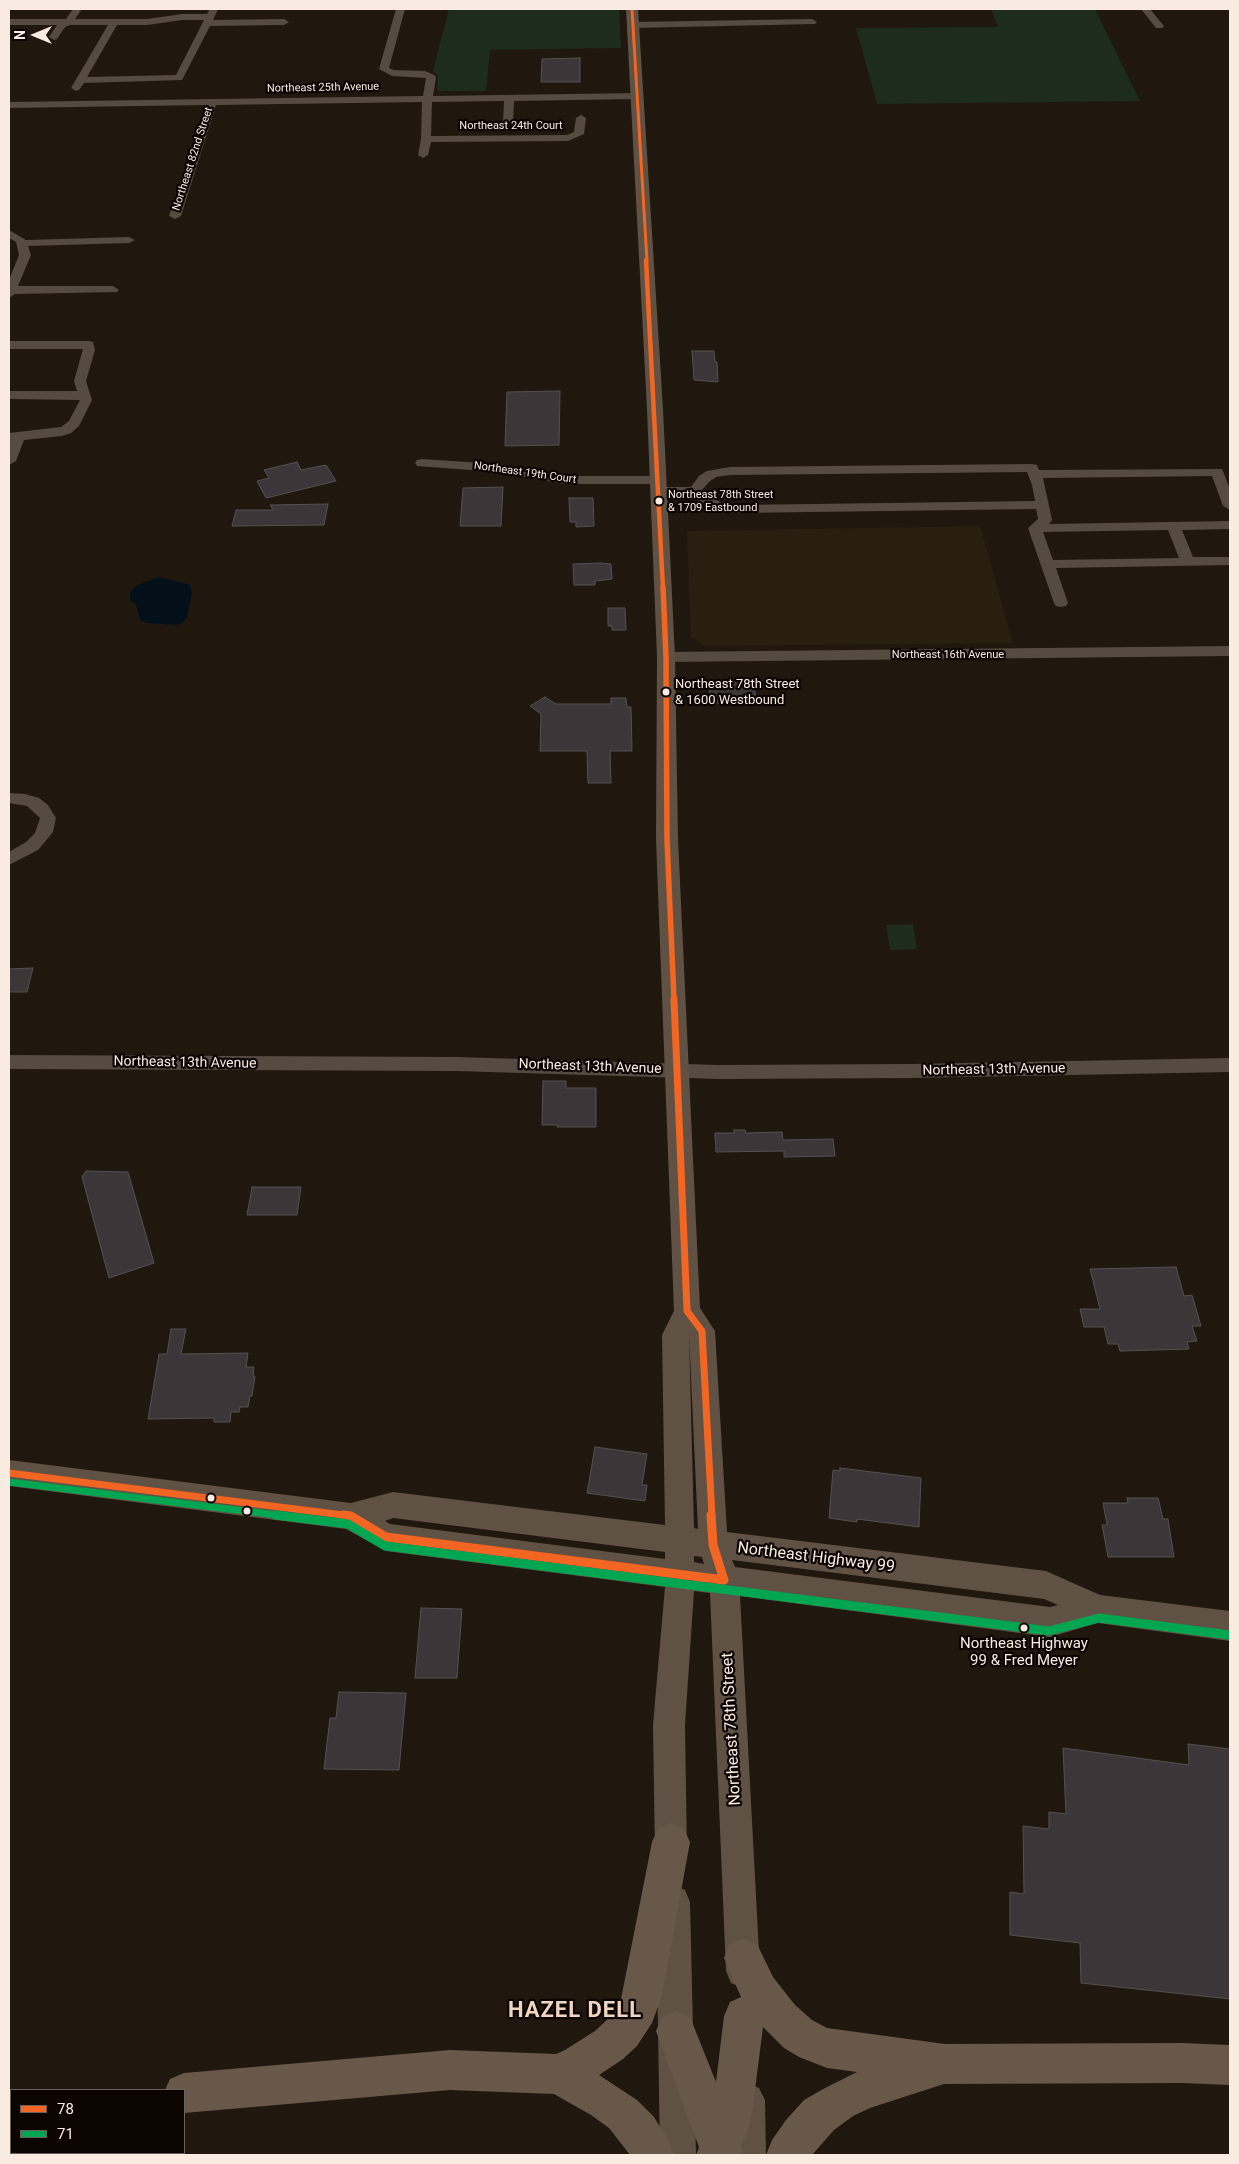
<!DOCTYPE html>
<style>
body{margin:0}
#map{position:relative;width:1239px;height:2164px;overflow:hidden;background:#20170e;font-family:Roboto,sans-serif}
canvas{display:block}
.frame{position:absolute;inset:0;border:10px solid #f9ebe1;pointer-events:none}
.legend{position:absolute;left:10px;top:2089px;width:175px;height:65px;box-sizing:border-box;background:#0b0401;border:1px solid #6a605b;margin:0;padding:6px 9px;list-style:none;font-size:15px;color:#f9ebe1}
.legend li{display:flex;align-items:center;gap:10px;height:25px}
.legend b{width:25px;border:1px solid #6a605b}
.north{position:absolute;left:10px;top:10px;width:50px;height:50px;-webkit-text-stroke:4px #0b0401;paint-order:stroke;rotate:270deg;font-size:14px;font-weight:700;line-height:20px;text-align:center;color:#f9ebe1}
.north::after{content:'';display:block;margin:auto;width:18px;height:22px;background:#f9ebe1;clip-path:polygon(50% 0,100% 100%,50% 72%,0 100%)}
</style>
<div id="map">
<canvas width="1239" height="2164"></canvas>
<div class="frame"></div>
<ul class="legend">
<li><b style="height:6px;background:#f26522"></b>78</li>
<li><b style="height:6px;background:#00a651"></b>71</li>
</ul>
<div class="north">N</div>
</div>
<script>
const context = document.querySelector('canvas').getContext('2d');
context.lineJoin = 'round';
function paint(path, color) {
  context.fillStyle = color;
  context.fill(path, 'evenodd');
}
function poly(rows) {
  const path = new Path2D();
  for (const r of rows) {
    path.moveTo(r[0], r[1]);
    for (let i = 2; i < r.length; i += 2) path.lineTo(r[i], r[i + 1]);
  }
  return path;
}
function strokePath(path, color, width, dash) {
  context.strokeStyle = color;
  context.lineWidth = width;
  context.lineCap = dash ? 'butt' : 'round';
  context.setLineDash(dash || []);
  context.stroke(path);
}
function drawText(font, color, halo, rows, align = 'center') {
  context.font = font + ' Roboto,sans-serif';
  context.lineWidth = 4.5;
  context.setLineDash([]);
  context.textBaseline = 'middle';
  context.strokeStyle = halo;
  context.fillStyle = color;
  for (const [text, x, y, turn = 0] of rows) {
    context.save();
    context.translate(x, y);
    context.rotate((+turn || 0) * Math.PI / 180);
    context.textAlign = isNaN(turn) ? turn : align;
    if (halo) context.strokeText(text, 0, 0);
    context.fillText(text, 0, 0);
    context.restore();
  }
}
paint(poly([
 [980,526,1013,643,705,646,691,637,687,531]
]), '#291f11');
paint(poly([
 [449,9,619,9,621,48,490,50,486,91,439,91,437,90,438,76,433,71],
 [991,9,1095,9,1140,101,877,104,856,28,998,27],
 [913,924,917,949,890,950,886,925]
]), '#1d2c1c');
paint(poly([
 [159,577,190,585,192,593,187,617,182,623,178,625,147,623,140,620,136,604,130,600,130,592,137,585]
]), '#030f19');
const building = poly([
 [580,58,580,82,541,82,542,59,580,58],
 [692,351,714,351,715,362,717,362,718,382,694,380,692,351],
 [560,391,559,445,505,446,507,392,560,391],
 [297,462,301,470,326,465,336,481,266,498,257,481,269,478,264,470,297,462],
 [503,487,501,526,460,526,463,488,503,487],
 [569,498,593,498,594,526,576,527,576,522,570,522,569,498],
 [328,504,324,525,232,526,236,510,273,510,270,505,328,504],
 [601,563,611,564,612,579,595,581,595,585,574,585,573,564,601,563],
 [608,608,625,608,626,630,612,630,612,626,608,626,608,608],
 [709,682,754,682,756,703,716,703,716,695,710,695,709,682],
 [545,697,556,704,611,704,611,698,626,698,627,707,631,707,632,751,610,751,611,783,588,783,587,751,540,751,541,714,530,706,545,697],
 [33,968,27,992,9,992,9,969,33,968],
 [543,1081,566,1081,566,1088,596,1088,596,1127,557,1127,557,1125,542,1125,543,1081],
 [734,1130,745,1130,746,1133,782,1132,783,1140,833,1139,835,1156,784,1157,784,1151,716,1152,715,1133,734,1133,734,1130],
 [86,1171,128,1172,154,1263,109,1278,82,1177,86,1171],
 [252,1187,301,1187,297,1215,247,1215,252,1187],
 [1176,1267,1184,1296,1192,1295,1201,1326,1192,1326,1197,1341,1187,1342,1189,1349,1120,1351,1118,1344,1108,1344,1104,1327,1084,1327,1080,1309,1100,1309,1090,1269,1176,1267],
 [171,1329,186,1329,181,1354,248,1353,246,1367,254,1367,253,1376,255,1376,252,1396,250,1396,248,1407,240,1407,239,1412,231,1412,230,1422,214,1422,214,1418,148,1419,159,1354,167,1354,171,1329],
 [595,1447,647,1454,642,1485,647,1485,645,1501,587,1493,595,1447],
 [840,1468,921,1478,919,1527,857,1519,857,1522,829,1518,833,1470,840,1471,840,1468],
 [1127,1498,1158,1498,1163,1519,1168,1519,1174,1557,1108,1557,1102,1525,1107,1525,1103,1503,1128,1503,1127,1498],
 [421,1608,462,1609,457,1678,415,1678,421,1608],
 [339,1692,406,1693,399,1770,324,1769,330,1718,336,1718,339,1692],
 [1188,1744,1230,1749,1230,1999,1081,1983,1080,1943,1010,1935,1010,1892,1024,1894,1023,1826,1049,1829,1049,1812,1066,1814,1063,1748,1189,1765,1188,1744]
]);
paint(building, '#3d3639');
strokePath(building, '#565051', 1);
paint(poly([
 [73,9,82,9,75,19,147,19,182,14,207,14,210,9,218,9,213,20,284,19,289,22,284,25,210,26,182,80,84,83,79,90,76,91,71,88,108,25,70,25,65,27,57,39,54,40,49,37,57,25,9,25,9,19,66,19,73,9],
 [182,20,204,20,176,75,87,77,117,25,147,25,182,20],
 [396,9,405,9,389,68,394,70,425,71,434,75,436,77,433,96,638,93,643,96,638,99,514,101,513,122,508,125,503,122,504,101,432,102,431,136,567,135,574,132,576,118,581,115,586,118,584,134,568,141,431,142,428,155,423,158,418,155,421,139,422,102,216,105,181,216,175,219,169,216,206,105,9,108,9,102,423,96,426,78,392,76,379,69,396,9],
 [1141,9,1150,9,1164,26,1162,28,1156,28,1141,9],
 [812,19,817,22,815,24,633,28,628,25,633,22,812,19],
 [9,230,26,240,129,237,135,240,129,243,28,246,31,255,18,286,113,286,119,290,117,292,15,294,9,298,9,280,19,255,16,242,9,238,9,230],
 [9,341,89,341,93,342,95,350,86,381,92,400,79,426,71,433,62,436,24,440,16,461,9,465,9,433,61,427,69,421,80,400,9,399,9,391,77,391,74,381,83,349,9,349,9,341],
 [422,459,497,464,565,476,658,476,665,480,658,484,565,484,497,472,417,466,415,463,417,460,422,459],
 [1032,464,1037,465,1039,470,1222,469,1230,489,1230,510,1223,506,1212,476,1043,478,1052,520,1049,524,1230,521,1230,529,1182,530,1193,557,1230,557,1230,565,1056,568,1068,603,1066,606,1061,607,1056,606,1054,603,1028,528,1038,519,1036,509,737,513,715,511,692,495,658,495,651,491,658,487,691,487,699,476,707,471,730,467,1032,464],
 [1027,472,1032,485,1035,501,737,505,723,504,702,490,709,482,716,477,730,475,1027,472],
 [1168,530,1179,558,1053,560,1043,532,1168,530],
 [1230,646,1230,656,666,662,661,660,659,657,661,654,666,652,1230,646],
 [9,793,25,794,39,798,48,805,56,818,53,832,38,850,9,865,9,852,26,842,35,833,40,818,27,806,9,803,9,793],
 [9,1055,456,1057,719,1065,910,1064,1230,1058,1230,1072,910,1078,719,1079,456,1071,9,1069,9,1055]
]), '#554b41');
paint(poly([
 [626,9,638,9,663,409,675,657,678,839,700,1308,715,1331,727,1532,1046,1571,1100,1595,1230,1611,1230,1641,1098,1623,1050,1637,740,1596,760,1971,755,1983,743,1988,731,1983,726,1971,710,1593,694,1591,685,1725,687,1856,682,1867,671,1872,660,1867,655,1856,653,1725,665,1587,386,1551,346,1529,9,1486,9,1460,351,1503,393,1492,665,1525,662,1335,674,1311,656,839,657,657,647,409,626,9],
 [689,1334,698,1529,694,1528,689,1334],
 [393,1518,665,1552,665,1559,390,1524,385,1521,393,1518],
 [694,1556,702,1557,704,1564,694,1562,694,1556],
 [732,1560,1044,1599,1058,1605,1050,1607,735,1567,732,1560],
 [673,1885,685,1890,690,1902,696,2155,660,2155,656,1902,661,1890,673,1885],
 [747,2082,759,2088,765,2100,766,2155,730,2155,729,2100,735,2088,747,2082]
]), '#5f5245');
paint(poly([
 [671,1823,684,1829,690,1842,662,1996,652,2023,637,2046,623,2059,599,2075,637,2100,654,2117,668,2140,674,2155,630,2155,609,2128,591,2115,554,2094,450,2090,184,2113,184,2090,165,2090,170,2079,184,2073,450,2050,556,2054,565,2050,595,2031,609,2018,621,1999,652,1842,658,1829,671,1823],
 [743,1939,757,1944,773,1977,795,2005,812,2020,827,2028,945,2044,1182,2043,1230,2045,1230,2085,1182,2083,944,2084,870,2108,853,2116,834,2130,812,2155,766,2155,772,2140,786,2120,804,2100,825,2088,857,2072,827,2068,799,2057,784,2048,763,2027,753,2106,749,2128,741,2147,744,2155,696,2155,699,2147,656,2031,662,2017,676,2011,690,2017,716,2082,724,2016,730,2002,741,1997,724,1958,729,1944,743,1939],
 [9,2089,15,2090,11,2090,11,2129,9,2129,9,2089]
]), '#67584a');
strokePath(poly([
 [632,9,647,261]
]), '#f26522', 3);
strokePath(poly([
 [646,260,663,589]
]), '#f26522', 4.5);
strokePath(poly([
 [663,587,666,657,667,839,674,1000]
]), '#f26522', 5.5);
strokePath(poly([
 [674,999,687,1311,702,1331,712,1516],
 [9,1473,351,1516]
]), '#f26522', 7);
strokePath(poly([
 [343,1515,351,1516,386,1537,724,1580,713,1545,711,1515]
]), '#f26522', 9);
strokePath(poly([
 [9,1482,285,1516]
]), '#00a651', 7);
strokePath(poly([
 [275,1515,348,1524,385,1546,1049,1631,1099,1618,1229,1635]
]), '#00a651', 9);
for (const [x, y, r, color] of [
 [659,501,4.5,"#f9ebe1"],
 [666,692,4.5,"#f9ebe1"],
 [211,1498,4.5,"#f9ebe1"],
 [247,1511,4.5,"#f9ebe1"],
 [1024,1628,4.5,"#f9ebe1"]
]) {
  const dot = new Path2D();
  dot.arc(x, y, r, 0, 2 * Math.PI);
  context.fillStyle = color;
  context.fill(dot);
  strokePath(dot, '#0b0401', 2);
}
drawText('11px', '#f9ebe1', '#0b0401', [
 ["Northeast 25th Avenue",323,88,-1],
 ["Northeast 24th Court",511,126],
 ["Northeast 82nd Street",193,159,-72],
 ["Northeast 19th Court",525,473,8],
 ["Northeast 16th Avenue",948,655]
]);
drawText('11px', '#f9ebe1', '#0b0401', [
 ["Northeast 78th Street",668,495],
 ["& 1709 Eastbound",668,508]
], 'left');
drawText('13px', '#f9ebe1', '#0b0401', [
 ["Northeast 78th Street",675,685],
 ["& 1600 Westbound",675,701]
], 'left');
drawText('14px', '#f9ebe1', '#0b0401', [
 ["Northeast 13th Avenue",185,1063,1],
 ["Northeast 13th Avenue",590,1067,2],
 ["Northeast 13th Avenue",994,1070,-1]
]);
drawText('15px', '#f9ebe1', '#0b0401', [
 ["Northeast Highway",1024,1644],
 ["99 & Fred Meyer",1024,1661]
]);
drawText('16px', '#f9ebe1', '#0b0401', [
 ["Northeast Highway 99",816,1558,7],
 ["Northeast 78th Street",732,1729,-93]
]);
context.letterSpacing = '1px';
drawText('bold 22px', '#efd4c0', '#0b0401', [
 ["HAZEL DELL",575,2011]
]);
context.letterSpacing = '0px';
</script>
